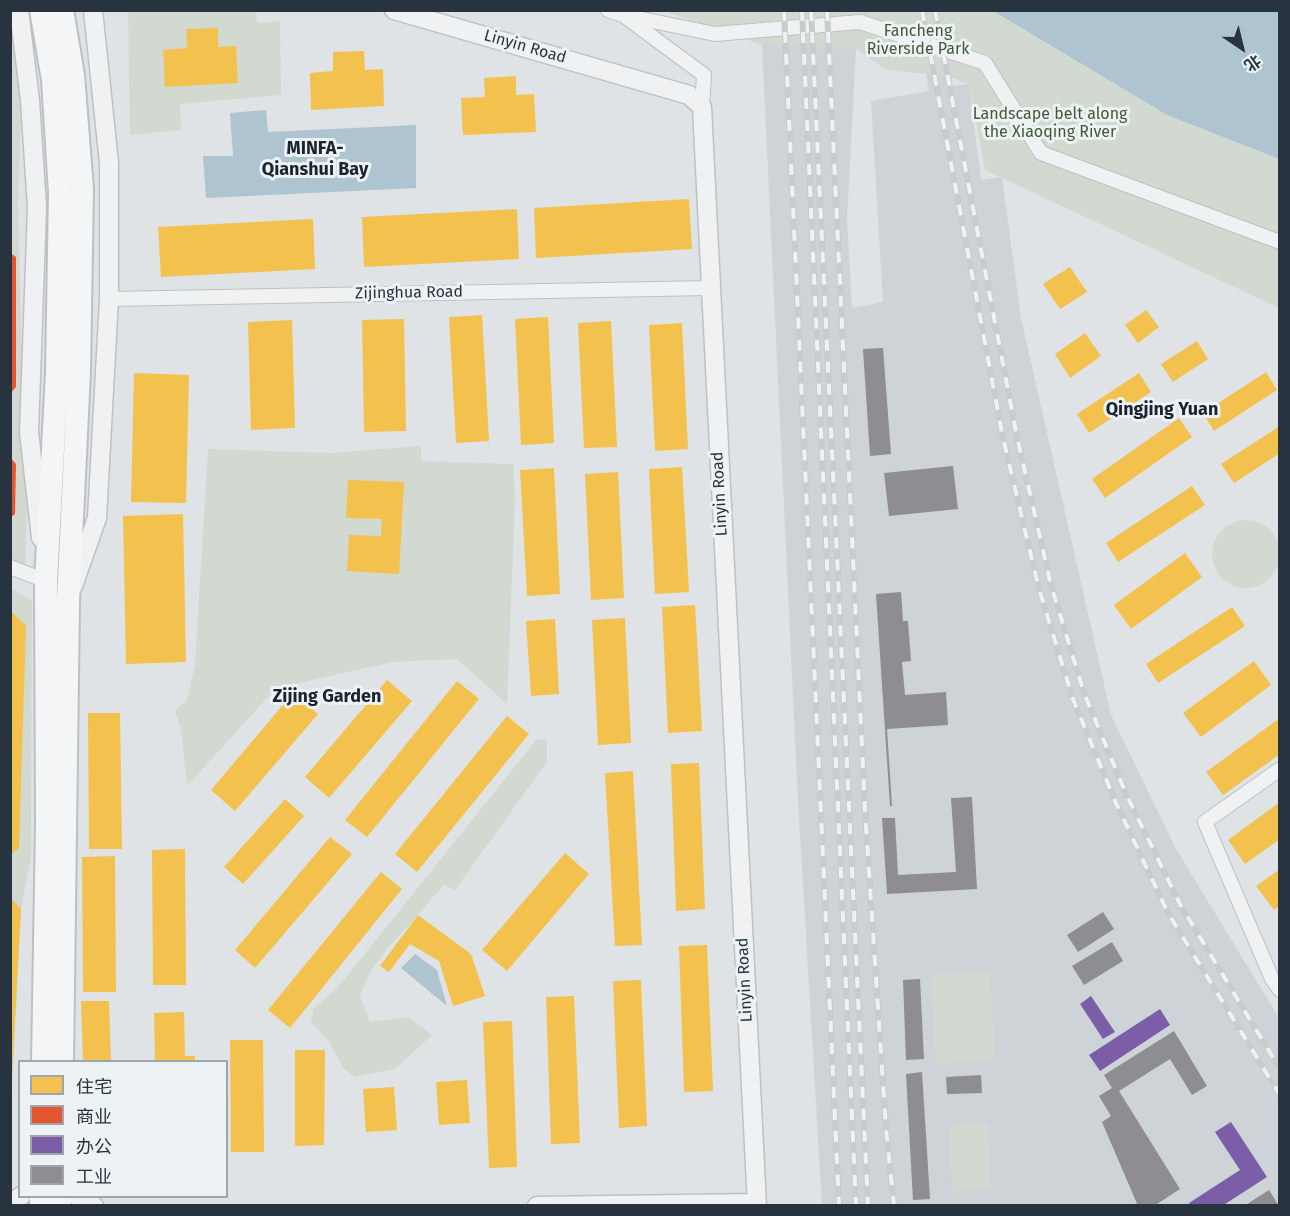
<!DOCTYPE html>
<meta charset="utf-8">
<style>
body{margin:0}
#map{position:relative;width:1290px;height:1216px;overflow:hidden;background:#e0e3e5;font-family:"Fira Sans","Noto Sans SC",sans-serif}
canvas{display:block}
.frame{position:absolute;inset:0;border:12px solid #27333e;pointer-events:none}
.legend{position:absolute;left:18px;top:1060px;width:210px;height:138px;box-sizing:border-box;background:#edf2f5;border:2px solid #9ea6ac;margin:0;padding:8px 10px;list-style:none;font-size:18px;color:#27333e}
.legend li{display:flex;align-items:center;gap:12px;height:30px}
.legend b{width:30px;border:2px solid #9ea6ac}
.north{position:absolute;left:1212px;top:18px;width:60px;height:60px;-webkit-text-stroke:4px #edf2f5;paint-order:stroke;rotate:145deg;font-size:16px;font-weight:700;line-height:24px;text-align:center;color:#27333e}
.north::after{content:'';display:block;margin:auto;width:21px;height:27px;background:#27333e;clip-path:polygon(50% 0,100% 100%,50% 72%,0 100%)}
</style>
<div id="map">
<canvas width="1290" height="1216"></canvas>
<div class="frame"></div>
<ul class="legend">
<li><b style="height:16px;background:#f2c14e"></b>住宅</li>
<li><b style="height:16px;background:#e4572e"></b>商业</li>
<li><b style="height:16px;background:#7b5ea7"></b>办公</li>
<li><b style="height:16px;background:#8d8d92"></b>工业</li>
</ul>
<div class="north">北</div>
</div>
<script>
const context = document.querySelector('canvas').getContext('2d');
context.lineJoin = 'round';
function paint(path, color) {
  context.fillStyle = color;
  context.fill(path, 'evenodd');
}
function poly(rows) {
  const path = new Path2D();
  for (const r of rows) {
    if (r.length === 3) {
      path.moveTo(r[0] + r[2], r[1]);
      path.arc(r[0], r[1], r[2], 0, 2 * Math.PI);
      continue;
    }
    path.moveTo(r[0], r[1]);
    for (let i = 2; i < r.length; i += 2) path.lineTo(r[i], r[i + 1]);
  }
  return path;
}
function strokePath(path, color, width, dash) {
  context.strokeStyle = color;
  context.lineWidth = width;
  context.lineCap = dash ? 'butt' : 'round';
  context.setLineDash(dash || []);
  context.stroke(path);
}
function drawText(font, color, halo, rows, align = 'center') {
  context.font = font + ' "Fira Sans",sans-serif';
  context.lineWidth = 6;
  context.setLineDash([]);
  context.textBaseline = 'middle';
  context.strokeStyle = halo;
  context.fillStyle = color;
  for (const [text, x, y, turn = 0] of rows) {
    context.save();
    context.translate(x, y);
    context.rotate((+turn || 0) * Math.PI / 180);
    context.textAlign = isNaN(turn) ? turn : align;
    if (halo) context.strokeText(text, 0, 0);
    context.fillText(text, 0, 0);
    context.restore();
  }
}
paint(poly([
 [841,10,856,49,847,219,852,308,883,302,871,101,929,91,915,11,939,11,953,86,969,84,981,180,1002,177,1021,318,1111,715,1176,849,1279,1018,1279,1205,822,1205,798,800,762,45]
]), '#ced3d8');
paint(poly([
 [128,11,256,11,257,23,280,21,281,95,180,104,181,130,130,135],
 [664,11,993,11,1167,115,1279,159,1279,308,985,170,969,84,947,76,887,70,856,49,762,45],
 [10,27,14,32,21,107,18,204,23,404,28,477,25,571,10,567],
 [421,446,421,461,513,464,515,501,507,704,457,659,393,662,276,688,187,786,181,730,175,710,187,701,195,665,208,449,330,453],
 [1246,554,34],
 [11,589,32,600,31,858,21,909,11,1113],
 [537,739,547,740,547,762,455,890,444,885,388,948,369,974,360,996,370,1022,408,1017,432,1035,395,1069,355,1077,343,1068,330,1043,311,1022,313,1009,338,987],
 [990,972,995,1060,936,1064,931,975],
 [988,1123,991,1188,952,1191,949,1125]
]), '#d2d9d0');
paint(poly([
 [993,11,1279,11,1279,159,1167,115],
 [266,110,268,132,416,125,416,188,206,198,203,156,233,156,230,113],
 [415,954,437,970,447,1006,401,968]
]), '#aec4d0');
paint(poly([
 [218,28,218,47,236,46,238,83,165,87,163,50,187,48,186,29],
 [364,51,365,70,383,69,384,106,311,110,310,73,333,71,333,52],
 [516,76,516,95,534,94,536,132,463,135,461,98,485,97,484,78],
 [689,199,692,249,536,258,534,208],
 [517,209,519,259,364,267,362,217],
 [313,219,315,269,161,277,158,227],
 [1070,267,1087,292,1060,309,1043,284],
 [1146,310,1159,327,1138,343,1125,325],
 [482,315,489,441,456,443,449,317],
 [548,317,554,443,521,445,515,319],
 [404,319,406,431,364,432,362,320],
 [292,320,295,428,251,430,248,322],
 [611,321,617,447,584,448,578,323],
 [682,323,688,449,655,451,649,325],
 [1085,333,1101,356,1070,378,1055,354],
 [1197,341,1208,359,1173,382,1161,364],
 [1266,372,1277,390,1214,431,1203,413],
 [134,373,189,375,186,503,131,502],
 [1139,373,1151,392,1089,433,1077,414],
 [1179,418,1192,437,1105,498,1092,479],
 [1280,426,1280,453,1234,483,1221,464],
 [682,467,689,592,655,594,649,469],
 [554,468,560,594,527,596,520,470],
 [618,472,624,598,591,600,585,474],
 [348,480,404,482,399,574,347,571,349,535,381,536,382,519,346,518],
 [1192,486,1205,505,1118,562,1106,543],
 [183,514,186,662,126,664,123,516],
 [1185,553,1202,577,1131,629,1114,605],
 [695,605,702,731,668,733,662,607],
 [1232,607,1245,626,1158,683,1146,664],
 [10,610,26,626,19,848,10,855],
 [625,618,631,743,598,745,592,620],
 [555,619,559,694,531,696,526,621],
 [1254,661,1271,685,1201,737,1183,713],
 [387,680,412,701,329,798,305,777],
 [457,681,479,699,367,837,345,820],
 [293,693,318,714,235,811,211,790],
 [88,713,120,713,122,849,89,849],
 [507,716,529,734,417,872,395,854],
 [1277,720,1280,724,1280,754,1223,795,1206,772],
 [699,763,705,909,676,911,671,764],
 [633,771,642,945,615,946,605,773],
 [285,799,304,816,243,884,224,867],
 [1280,802,1280,839,1245,864,1228,840],
 [330,837,352,854,255,968,235,950],
 [185,849,186,985,153,985,152,850],
 [565,853,589,874,507,971,482,950],
 [115,856,116,992,83,992,82,857],
 [1280,869,1280,906,1274,910,1256,886],
 [381,872,402,889,290,1028,268,1010],
 [10,897,21,909,12,1076,10,1076],
 [418,915,471,954,485,996,453,1006,439,961,410,944,389,972,380,966],
 [707,945,713,1091,684,1092,679,946],
 [641,980,647,1126,619,1128,613,981],
 [574,996,580,1143,551,1144,546,997],
 [81,1001,109,1001,111,1062,83,1062],
 [184,1012,185,1056,195,1056,195,1062,155,1061,154,1013],
 [512,1021,517,1167,489,1168,483,1022],
 [230,1040,263,1040,264,1152,231,1152],
 [295,1050,325,1050,324,1145,295,1146],
 [467,1080,470,1123,439,1125,436,1082],
 [394,1087,397,1130,366,1132,363,1089]
]), '#f2c14e');
paint(poly([
 [10,253,16,257,16,387,10,394],
 [10,457,16,464,15,514,10,518]
]), '#e4572e');
paint(poly([
 [1091,996,1115,1032,1103,1039,1080,1004],
 [1160,1009,1170,1025,1100,1071,1089,1055],
 [1231,1122,1267,1177,1222,1206,1190,1206,1189,1203,1240,1170,1215,1132]
]), '#7b5ea7');
paint(poly([
 [883,348,891,454,870,456,863,349],
 [953,466,958,509,889,516,884,473],
 [901,592,903,621,908,621,911,661,902,662,905,695,946,692,948,725,887,729,892,806,890,806,876,594],
 [972,797,977,889,887,894,882,818,895,818,898,875,956,872,951,798],
 [1103,912,1114,929,1078,952,1067,935],
 [1112,942,1123,961,1084,985,1072,966],
 [920,979,924,1059,906,1060,903,980],
 [1174,1031,1207,1086,1192,1095,1170,1059,1119,1091,1180,1189,1154,1206,1138,1206,1102,1122,1111,1116,1099,1096,1112,1088,1104,1075],
 [922,1072,930,1199,913,1200,906,1074],
 [981,1075,982,1093,947,1094,946,1077],
 [1269,1190,1279,1206,1244,1206]
]), '#8d8d92');
const minor = poly([
 [608,10,623,15,704,75,702,107],
 [623,15,715,34,860,22,985,63,1041,153,1280,242],
 [109,299,710,288],
 [10,567,46,581],
 [1280,769,1205,822,1272,979,1280,990]
]);
const tertiary = poly([
 [19,10,30,100,37,208,29,432,41,538],
 [394,10,689,95,702,107,757,1206],
 [73,586,97,518,109,299,109,163,93,10],
 [77,1196,94,1206],
 [10,1204,21,1196],
 [537,1206,757,1203]
]);
const primary = poly([
 [41,10,53,80,60,193,57,373,46,581,47,824,43,1062],
 [62,1062,68,602,79,372,82,189,73,75,62,10],
 [41,1206,41,1196],
 [60,1206,60,1196]
]);
strokePath(minor, '#bec1c3', 16);
strokePath(tertiary, '#bec1c3', 21);
strokePath(primary, '#bcc0c3', 26);
strokePath(minor, '#eff1f2', 14);
strokePath(tertiary, '#eff1f2', 18);
strokePath(primary, '#f4f5f6', 22);
const rail = poly([
 [784,10,839,1206],
 [802,10,856,1206],
 [811,10,868,1206],
 [827,10,865,811,886,1129,894,1206],
 [922,10,1003,438,1039,589,1073,699,1115,801,1168,913,1280,1095],
 [935,10,1017,437,1051,585,1084,693,1127,796,1181,906,1280,1069]
]);
strokePath(rail, '#c9cbcd', 6);
strokePath(rail, '#edf2f5', 4, [11]);
drawText('16px', '#425935', '#edf2f5', [
 ["Fancheng",918,32],
 ["Riverside Park",918,50],
 ["Landscape belt along",1050,115],
 ["the Xiaoqing River",1050,133]
]);
drawText('16px', '#27333e', '#edf2f5', [
 ["Linyin Road",525,47,16],
 ["Zijinghua Road",409,293,-1],
 ["Linyin Road",720,494,-93],
 ["Linyin Road",745,980,-93]
]);
drawText('bold 18px', '#1a242f', '#edf2f5', [
 ["MINFA-",315,149],
 ["Qianshui Bay",315,170],
 ["Qingjing Yuan",1162,410],
 ["Zijing Garden",327,697]
]);
</script>
